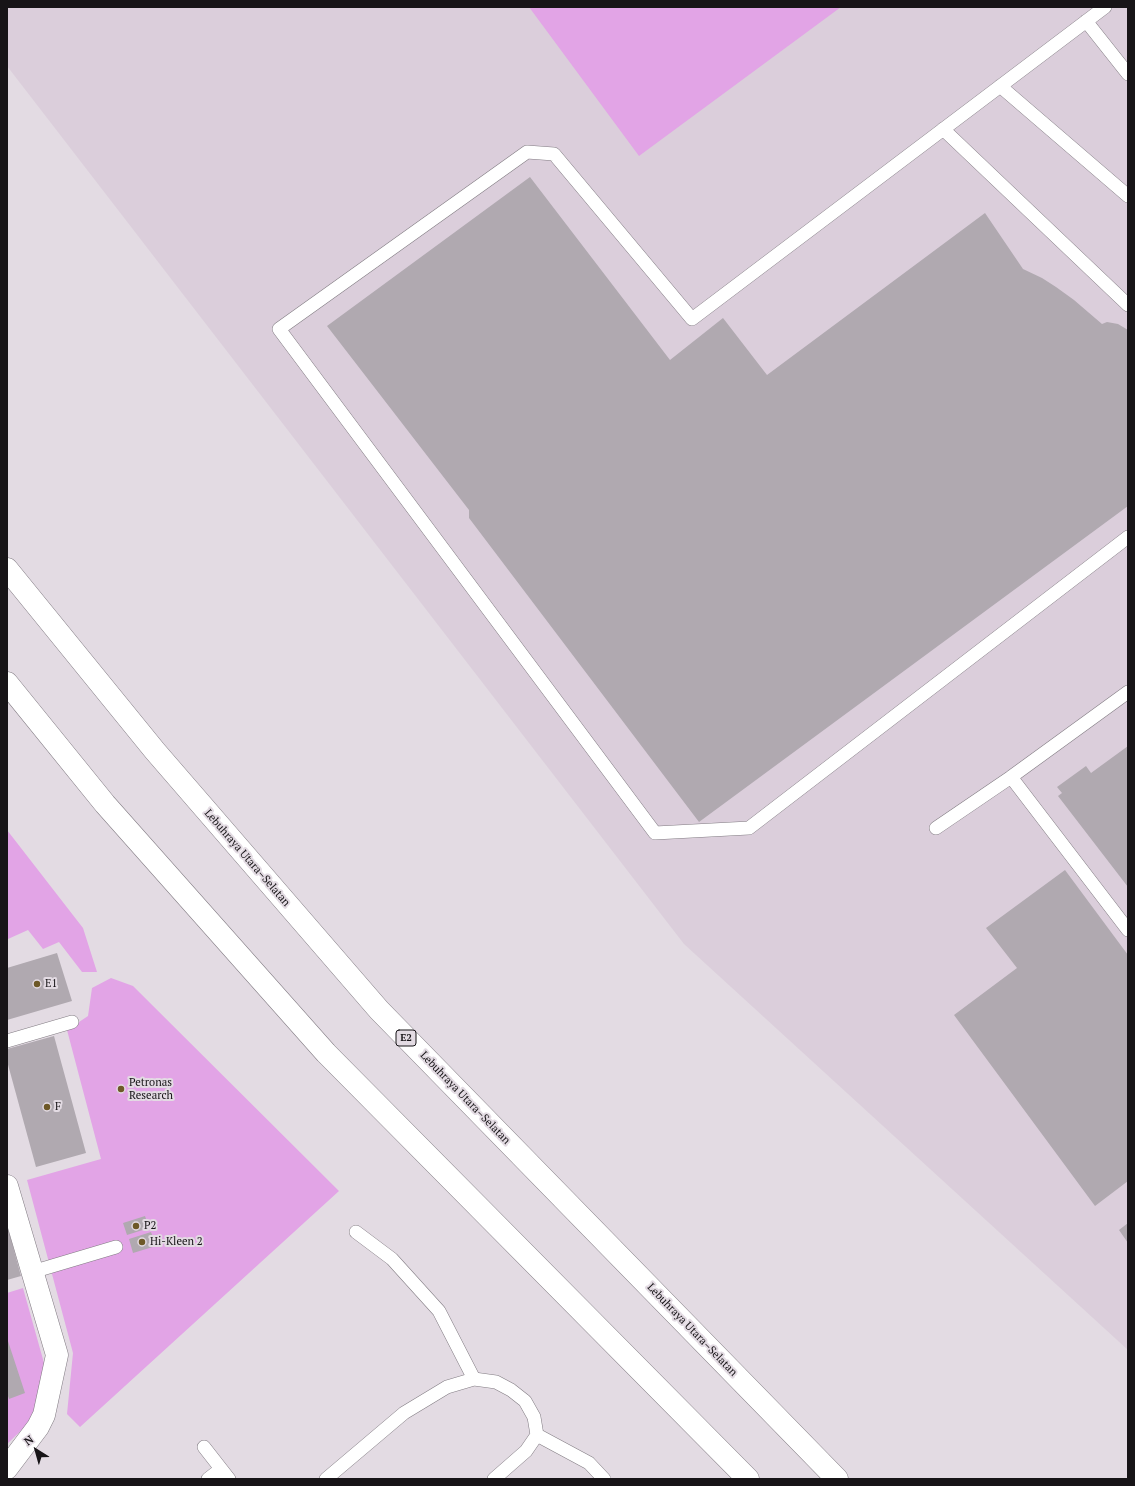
<!DOCTYPE html>
<meta charset="utf-8">
<style>
body{margin:0}
#map{position:relative;width:1135px;height:1486px;overflow:hidden;background:#e3dbe3;font-family:"PT Serif",serif}
canvas{display:block}
.frame{position:absolute;inset:0;border:8px solid #171417;pointer-events:none}
.north{position:absolute;left:16px;top:1430px;width:40px;height:40px;-webkit-text-stroke:3px #e3dbe3;paint-order:stroke;rotate:323deg;font-size:11px;font-weight:700;line-height:16px;text-align:center;color:#171417}
.north::after{content:'';display:block;margin:auto;width:14px;height:18px;background:#171417;clip-path:polygon(50% 0,100% 100%,50% 72%,0 100%)}
</style>
<div id="map">
<canvas width="1135" height="1486"></canvas>
<div class="frame"></div>
<div class="north">N</div>
</div>
<script>
const context = document.querySelector('canvas').getContext('2d');
context.lineJoin = 'round';
function paint(path, color) {
  context.fillStyle = color;
  context.fill(path, 'evenodd');
}
function poly(rows) {
  const path = new Path2D();
  for (const r of rows) {
    path.moveTo(r[0], r[1]);
    for (let i = 2; i < r.length; i += 2) path.lineTo(r[i], r[i + 1]);
  }
  return path;
}
function strokePath(path, color, width, dash) {
  context.strokeStyle = color;
  context.lineWidth = width;
  context.lineCap = dash ? 'butt' : 'round';
  context.setLineDash(dash || []);
  context.stroke(path);
}
function drawText(font, color, halo, rows, align = 'center') {
  context.font = font + ' "PT Serif",serif';
  context.lineWidth = 4;
  context.setLineDash([]);
  context.textBaseline = 'middle';
  context.strokeStyle = halo;
  context.fillStyle = color;
  for (const [text, x, y, turn = 0] of rows) {
    context.save();
    context.translate(x, y);
    context.rotate((+turn || 0) * Math.PI / 180);
    context.textAlign = isNaN(turn) ? turn : align;
    if (halo) context.strokeText(text, 0, 0);
    context.fillText(text, 0, 0);
    context.restore();
  }
}
paint(poly([
 [7,7,1128,7,1128,1350,684,944,7,66]
]), '#dbcedb');
paint(poly([
 [529,7,841,7,639,156],
 [7,830,83,928,97,972,82,972,59,942,43,949,28,930,8,939],
 [111,978,133,986,339,1191,80,1427,67,1414,73,1353,27,1180,101,1159,67,1030,88,1016,92,988],
 [23,1288,44,1363,44,1384,37,1407,28,1424,7,1444,7,1293]
]), '#e2a4e6');
paint(poly([
 [530,177,670,360,723,318,767,375,985,213,1023,269,1042,278,1056,287,1074,300,1102,324,1107,322,1118,324,1128,330,1128,506,699,822,469,518,469,510,327,326],
 [1128,746,1128,887,1058,796,1062,793,1057,787,1086,766,1091,773],
 [1065,870,1128,955,1128,1181,1095,1206,954,1015,1017,968,986,928],
 [57,953,72,1001,7,1020,7,968],
 [54,1036,86,1153,36,1167,7,1061,7,1049],
 [145,1216,149,1228,127,1235,123,1223],
 [1128,1223,1128,1243,1119,1230],
 [7,1225,21,1276,7,1280],
 [151,1232,156,1246,133,1253,129,1239],
 [7,1338,25,1393,9,1399,7,1393]
]), '#b0a9b0');
const service = poly([
 [1105,7,692,319,554,154,527,152,279,329,655,833,749,828,1128,537],
 [1086,21,1128,74],
 [1000,86,1128,196],
 [943,129,1128,305],
 [1011,777,1128,930],
 [936,828,1011,777,1128,692],
 [7,1041,72,1022],
 [356,1232,392,1259,439,1311,474,1379,496,1382,511,1390,525,1401,534,1417,537,1435,526,1451,494,1479],
 [32,1272,116,1247],
 [537,1435,589,1463,604,1479],
 [204,1447,229,1479],
 [208,1479,221,1469],
 [326,1479,404,1413,447,1387,474,1379]
]);
const minor = poly([
 [7,1186,57,1355,44,1415,38,1427,7,1468]
]);
const motorway = poly([
 [7,569,155,751,379,1010,837,1479],
 [7,683,105,804,326,1053,748,1479]
]);
strokePath(service, '#827c83', 14);
strokePath(minor, '#827c83', 23);
strokePath(motorway, '#827c83', 23);
strokePath(service, '#fff', 13);
strokePath(minor, '#fff', 22);
strokePath(motorway, '#fff', 22);
for (const [x, y, r, color] of [
 [37,984,4,"#6d5827"],
 [121,1089,4,"#6d5827"],
 [47,1107,4,"#6d5827"],
 [136,1226,4,"#6d5827"],
 [142,1242,4,"#6d5827"]
]) {
  const dot = new Path2D();
  dot.arc(x, y, r, 0, 2 * Math.PI);
  context.fillStyle = color;
  context.fill(dot);
  strokePath(dot, '#e3dbe3', 1.5);
}
for (const [x, y, w] of [
 [406,1038,20]
]) {
  const box = new Path2D();
  box.roundRect(x - w / 2, y - 8, w, 16, 3);
  context.fillStyle = '#e3dbe3';
  context.fill(box);
  strokePath(box, '#171417', 1);
}
drawText('bold 10px', '#171417', null, [
 ["E2",406,1038]
]);
drawText('11px', '#171417', '#e3dbe3', [
 ["Lebuhraya Utara–Selatan",247,858,49],
 ["Lebuhraya Utara–Selatan",465,1098,46],
 ["Lebuhraya Utara–Selatan",692,1330,46]
]);
drawText('11px', '#171417', '#e3dbe3', [
 ["E1",45,984],
 ["Petronas",129,1083],
 ["Research",129,1096],
 ["F",55,1107],
 ["P2",144,1226],
 ["Hi-Kleen 2",150,1242]
], 'left');
</script>
